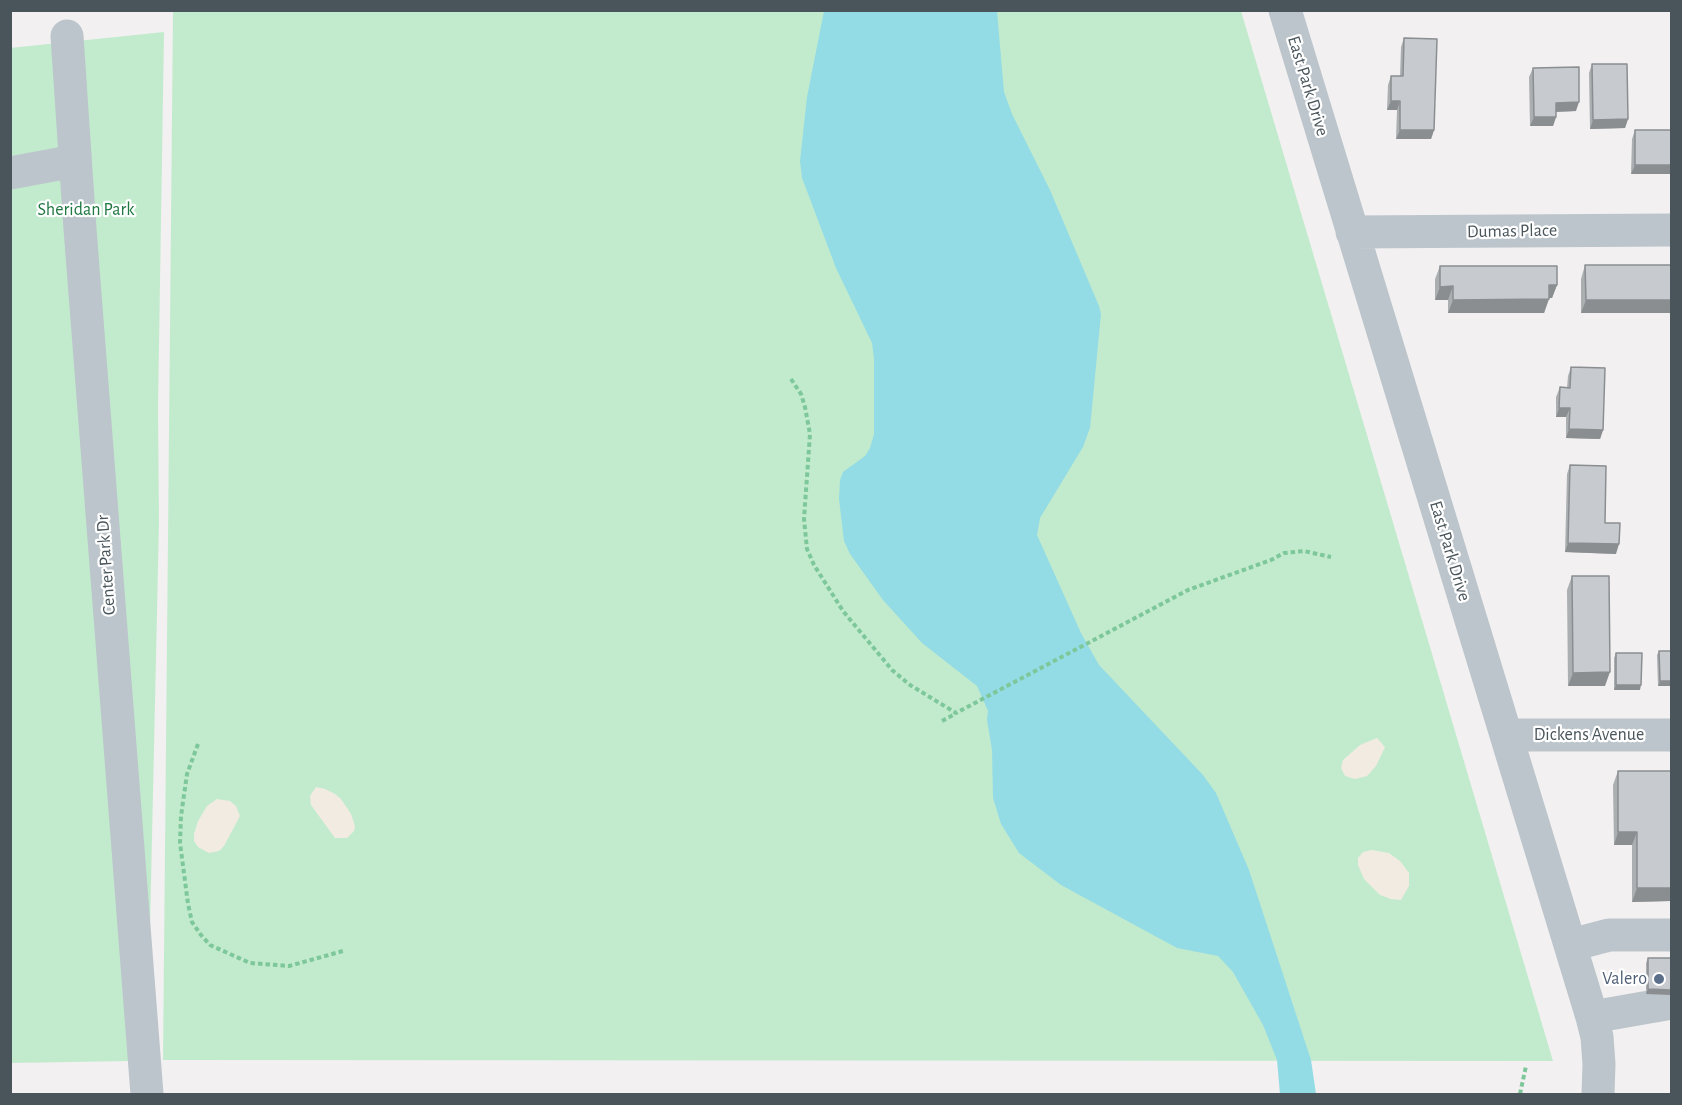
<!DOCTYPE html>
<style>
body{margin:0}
#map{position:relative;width:1682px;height:1105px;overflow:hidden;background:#f2f0f0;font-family:"Alegreya Sans",sans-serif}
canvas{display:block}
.frame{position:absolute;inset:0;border:12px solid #49555b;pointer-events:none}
</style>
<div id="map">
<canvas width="1682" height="1105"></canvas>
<div class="frame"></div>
</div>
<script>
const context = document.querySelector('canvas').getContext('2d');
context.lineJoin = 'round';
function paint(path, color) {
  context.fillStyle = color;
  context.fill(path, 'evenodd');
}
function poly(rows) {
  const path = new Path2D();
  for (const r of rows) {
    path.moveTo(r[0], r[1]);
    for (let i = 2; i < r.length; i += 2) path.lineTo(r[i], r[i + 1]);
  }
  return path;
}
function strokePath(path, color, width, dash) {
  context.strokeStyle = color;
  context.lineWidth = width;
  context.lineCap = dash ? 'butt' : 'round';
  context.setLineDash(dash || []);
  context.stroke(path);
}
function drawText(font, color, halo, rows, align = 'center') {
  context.font = font + ' "Alegreya Sans",sans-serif';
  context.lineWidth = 4.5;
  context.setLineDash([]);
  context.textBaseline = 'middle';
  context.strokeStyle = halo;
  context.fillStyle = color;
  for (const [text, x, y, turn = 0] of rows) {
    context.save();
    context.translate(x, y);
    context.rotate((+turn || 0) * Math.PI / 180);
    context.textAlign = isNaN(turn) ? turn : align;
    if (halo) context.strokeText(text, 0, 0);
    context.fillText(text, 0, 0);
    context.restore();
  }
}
paint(poly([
 [173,11,1241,11,1553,1061,163,1060],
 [164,32,158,408,159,522,150,928,131,1061,11,1063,10,48]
]), '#c2ebce');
paint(poly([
 [1377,738,1385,747,1376,766,1367,776,1355,779,1345,776,1341,768,1343,760,1360,745],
 [316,787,325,789,335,794,341,799,351,814,355,826,354,831,347,838,335,838,311,805,310,796],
 [217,799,230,801,236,806,240,816,224,846,219,851,209,853,198,847,194,841,194,834,198,821,207,806],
 [1372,850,1389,853,1400,861,1409,873,1409,886,1401,900,1391,899,1380,895,1364,879,1358,865,1358,858,1363,852]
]), '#f2ebe2');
paint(poly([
 [824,11,997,11,1004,92,1012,114,1050,190,1099,306,1101,314,1090,428,1083,447,1040,518,1037,535,1081,633,1099,665,1203,775,1216,793,1249,870,1311,1060,1316,1094,1280,1094,1277,1060,1263,1025,1233,972,1218,956,1177,948,1061,885,1019,853,1001,824,993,798,992,750,987,720,988,711,977,686,922,643,883,600,850,554,844,541,839,499,840,480,843,472,865,456,870,448,874,434,874,359,872,343,836,268,802,178,800,161,807,97]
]), '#93dce5');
strokePath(poly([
 [791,379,801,394,805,407,810,434,804,519,807,549,814,565,843,611,892,670,910,685,956,713,1188,590,1271,560,1284,553,1304,551,1331,557],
 [942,721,955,714],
 [198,744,187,774,181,816,180,843,188,904,192,922,201,935,210,945,250,963,289,966,343,951],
 [1520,1094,1526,1066]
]), '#7dc79b', 4, [4.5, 3]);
strokePath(poly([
 [1285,10,1592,1017,1597,1037,1599,1064,1598,1094],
 [67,36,80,229,147,1094],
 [10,173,75,161],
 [1352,232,1672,230],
 [1507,735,1672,735],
 [1571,945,1609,935,1672,935],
 [1592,1017,1672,1003]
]), '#bcc5cb', 33);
paint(poly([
 [1404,38,1434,130,1431,139,1396,139,1397,110,1387,110,1388,85,1391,76,1400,76,1401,47],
 [1592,64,1628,119,1625,128,1590,129,1589,73],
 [1533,68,1576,111,1556,112,1556,117,1553,126,1530,126,1529,77],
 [1635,130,1670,174,1631,174,1632,139],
 [1585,265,1671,265,1671,313,1581,313,1581,279],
 [1440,266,1557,285,1552,298,1549,298,1544,313,1448,313,1448,300,1435,300,1435,279],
 [1571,367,1603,430,1600,439,1566,438,1566,417,1556,417,1556,397,1560,387,1567,388,1568,376],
 [1570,465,1605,523,1616,554,1565,552,1567,474],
 [1572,576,1605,686,1568,686,1567,590],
 [1659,651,1671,686,1658,686,1657,655],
 [1616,653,1640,690,1614,690,1614,658],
 [1618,771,1671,771,1671,901,1632,902,1632,845,1614,845,1613,785],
 [1648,958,1671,958,1646,994,1646,963]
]), '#abafb2');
paint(poly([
 [1391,101,1400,101,1397,110,1387,110],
 [1579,102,1576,111,1553,112,1556,103],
 [1534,117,1556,117,1553,126,1530,126],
 [1628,119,1625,128,1590,129,1593,120],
 [1400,130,1434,130,1431,139,1396,139],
 [1635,165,1671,165,1671,169,1670,174,1631,174],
 [1549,285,1557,285,1552,298,1544,298],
 [1453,286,1448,300,1435,300,1440,287],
 [1549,299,1544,313,1448,313,1453,300],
 [1586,300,1671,300,1671,313,1581,313],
 [1559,408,1570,408,1566,417,1556,417],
 [1569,429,1603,430,1600,439,1566,438],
 [1568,543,1619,544,1616,554,1565,552],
 [1610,672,1605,686,1568,686,1573,673],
 [1660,681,1671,681,1671,686,1658,686],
 [1616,685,1641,685,1640,690,1614,690],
 [1618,832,1637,832,1632,845,1614,845],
 [1637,888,1671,888,1671,901,1632,902],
 [1648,989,1671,990,1671,995,1646,994]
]), '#8b8e91');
const building = poly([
 [1404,38,1437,39,1434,130,1400,130,1400,101,1391,101,1391,76,1403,76,1404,38],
 [1592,64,1627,64,1628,119,1593,120,1592,64],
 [1579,67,1579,102,1556,103,1556,117,1534,117,1533,68,1579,67],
 [1635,130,1671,130,1671,165,1635,165,1635,130],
 [1585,265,1671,265,1671,300,1586,300,1585,265],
 [1440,266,1557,266,1557,285,1549,285,1549,299,1453,300,1453,286,1440,287,1440,266],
 [1571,367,1605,368,1603,430,1569,429,1570,408,1559,408,1560,387,1570,388,1571,367],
 [1570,465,1606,466,1605,523,1620,523,1619,544,1568,543,1570,465],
 [1572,576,1609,576,1610,672,1573,673,1572,576],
 [1659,651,1671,651,1671,681,1660,681,1659,651],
 [1616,653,1642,653,1641,685,1616,685,1616,653],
 [1618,771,1671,771,1671,888,1637,888,1637,832,1618,832,1618,771],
 [1648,958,1671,958,1671,990,1648,989,1648,958]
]);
paint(building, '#c7cbcf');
strokePath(building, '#8b8e91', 1.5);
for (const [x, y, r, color] of [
 [1659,979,6,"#5c6f8a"]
]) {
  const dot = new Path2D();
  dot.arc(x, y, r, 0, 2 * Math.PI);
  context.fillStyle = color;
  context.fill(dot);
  strokePath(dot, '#fff', 2);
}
drawText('18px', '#49555b', '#fff', [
 ["East Park Drive",1308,86,73],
 ["Dumas Place",1512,231,-1],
 ["East Park Drive",1450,551,73],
 ["Center Park Dr",106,565,-94],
 ["Dickens Avenue",1589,735]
]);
drawText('18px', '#1f7742', '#fff', [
 ["Sheridan Park",86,210]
]);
drawText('18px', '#4e5e75', '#fff', [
 ["Valero",1647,979]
], 'right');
</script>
